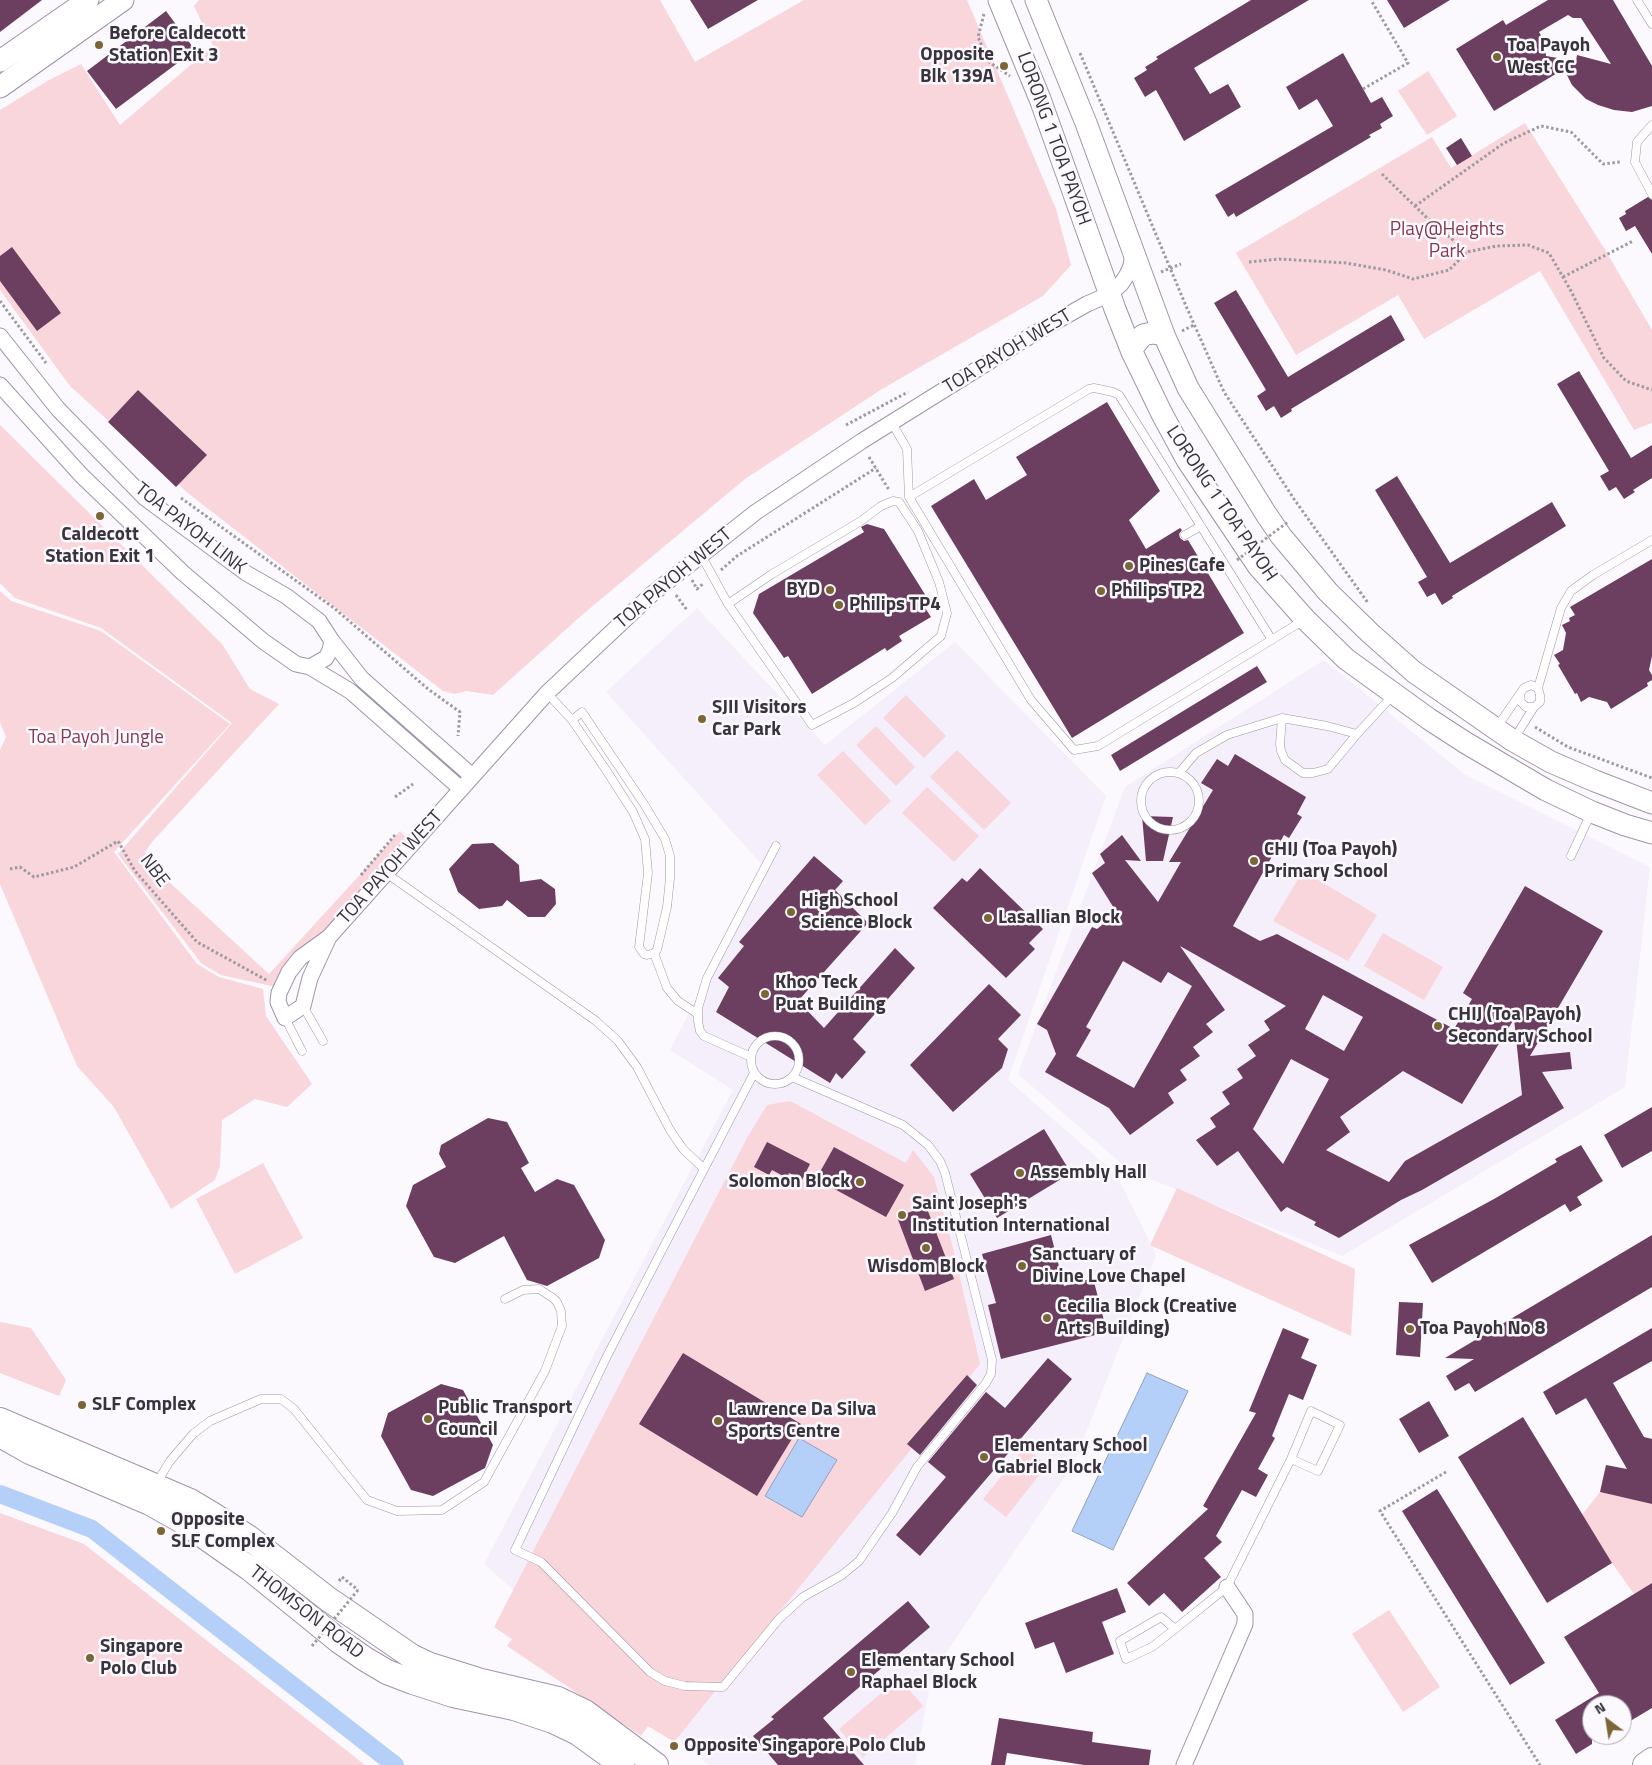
<!DOCTYPE html>
<style>
body{margin:0}
#map{position:relative;width:1652px;height:1765px;overflow:hidden;background:#fbf9fe;font-family:"Titillium Web",sans-serif}
canvas{display:block}
.north{position:absolute;left:1582px;top:1695px;width:50px;height:50px;box-sizing:border-box;background:#fbf9fe;border:1px solid #adaab0;border-radius:50%;rotate:329deg;font-size:14px;font-weight:700;line-height:20px;text-align:center;color:#38333c}
.north::after{content:'';display:block;margin:auto;width:18px;height:22px;background:#7c6636;clip-path:polygon(50% 0,100% 100%,50% 72%,0 100%)}
</style>
<div id="map">
<canvas width="1652" height="1765"></canvas>
<div class="north">N</div>
</div>
<script>
const context = document.querySelector('canvas').getContext('2d');
context.lineJoin = 'round';
function paint(path, color) {
  context.fillStyle = color;
  context.fill(path, 'evenodd');
}
function poly(rows) {
  const path = new Path2D();
  for (const r of rows) {
    if (r.length === 3) {
      path.moveTo(r[0] + r[2], r[1]);
      path.arc(r[0], r[1], r[2], 0, 2 * Math.PI);
      continue;
    }
    path.moveTo(r[0], r[1]);
    for (let i = 2; i < r.length; i += 2) path.lineTo(r[i], r[i + 1]);
  }
  return path;
}
function strokePath(path, color, width, dash) {
  context.strokeStyle = color;
  context.lineWidth = width;
  context.lineCap = dash ? 'butt' : 'round';
  context.setLineDash(dash || []);
  context.stroke(path);
}
function drawText(font, color, halo, rows, align = 'center') {
  context.font = font + ' "Titillium Web",sans-serif';
  context.lineWidth = 5;
  context.setLineDash([]);
  context.textBaseline = 'middle';
  context.strokeStyle = halo;
  context.fillStyle = color;
  for (const [text, x, y, turn = 0] of rows) {
    context.save();
    context.translate(x, y);
    context.rotate((+turn || 0) * Math.PI / 180);
    context.textAlign = isNaN(turn) ? turn : align;
    if (halo) context.strokeText(text, 0, 0);
    context.fillText(text, 0, 0);
    context.restore();
  }
}
paint(poly([
 [697,608,825,745,955,642,1106,796,1008,1080,1117,1175,1156,1255,1074,1463,932,1674,915,1765,708,1765,623,1687,484,1564,733,1090,670,1050,764,867,606,692],
 [1324,660,1464,774,1650,867,1625,1087,1342,1256,1130,1171,1018,1074,1125,787]
]), '#f5eefb');
paint(poly([
 [199,0,660,0,695,62,804,0,967,0,1056,209,1071,265,1043,296,882,389,745,479,582,615,493,695,466,691,455,694,443,691,189,494,70,386,0,290,0,110,49,80,81,64,120,125,213,46,194,6],
 [1428,71,1457,116,1427,135,1398,91],
 [1525,123,1604,248,1652,330,1652,423,1634,430,1540,271,1424,339,1398,295,1296,355,1236,253,1432,137,1451,168],
 [0,425,222,644,250,689,279,704,152,842,145,852,155,869,269,974,400,831,409,840,276,987,221,975,201,963,118,854,232,723,101,628,15,598,0,583],
 [0,591,11,601,101,631,230,724,114,852,197,964,219,977,263,989,266,1016,312,1084,287,1107,255,1099,222,1120,220,1166,215,1180,171,1209,114,1107,77,1066,0,884,0,750,6,737,0,722],
 [906,695,946,736,924,758,883,718],
 [876,726,915,767,896,786,856,745],
 [957,750,1011,803,984,830,930,777],
 [843,751,891,801,865,825,817,775],
 [927,787,979,836,954,862,902,813],
 [1303,871,1377,915,1348,961,1273,921],
 [1383,933,1443,967,1424,1000,1364,966],
 [790,1101,906,1163,913,1150,934,1177,954,1252,980,1364,674,1742,648,1726,641,1736,507,1646,512,1639,494,1627,747,1138,767,1105],
 [263,1163,303,1238,235,1274,196,1199],
 [1177,1188,1355,1269,1351,1336,1150,1245],
 [0,1322,31,1328,66,1380,59,1396,0,1373],
 [1025,1447,1047,1465,1006,1517,983,1499],
 [1600,1492,1652,1504,1652,1583,1634,1594,1612,1563,1582,1515],
 [0,1513,84,1544,365,1765,0,1765],
 [1389,1610,1440,1687,1403,1712,1352,1634],
 [899,1678,923,1706,863,1757,839,1729]
]), '#f9d5dc');
const water = poly([
 [1147,1373,1188,1391,1113,1550,1072,1531,1147,1373],
 [799,1438,837,1460,802,1517,765,1496,799,1438]
]);
paint(water, '#b5d0f8');
strokePath(water, '#90a1c0', 1);
strokePath(poly([
 [0,1494,92,1529,395,1765]
]), '#b5d0f8', 18);
paint(poly([
 [0,0,42,0,0,32],
 [690,0,758,0,708,29],
 [1251,0,1309,0,1194,68,1210,94,1228,84,1241,107,1184,141,1156,90,1145,97,1134,78,1147,70,1145,67,1158,59,1156,57],
 [1387,0,1450,0,1404,28],
 [1548,0,1613,0,1652,66,1652,106,1632,112,1614,110,1598,105,1586,99,1572,85,1564,69,1494,111,1456,49,1503,20,1506,25],
 [1568,15,1573,18,1581,18,1611,64,1577,55,1576,61,1546,56,1545,42,1539,32],
 [166,11,195,50,116,109,87,71],
 [1343,53,1371,103,1382,97,1393,116,1380,124,1382,128,1369,135,1371,137,1236,217,1234,213,1228,217,1215,195,1333,126,1317,99,1299,110,1286,87],
 [1461,138,1472,156,1457,165,1446,148],
 [1648,197,1652,200,1652,254,1635,226,1626,231,1619,218,1626,214,1625,211],
 [12,247,61,313,37,331,0,281,0,256],
 [1236,290,1288,377,1391,315,1405,340,1291,409,1292,411,1281,418,1274,406,1266,411,1257,396,1266,390,1214,303],
 [1579,371,1631,458,1652,445,1652,478,1633,490,1635,492,1624,499,1616,487,1609,491,1600,476,1609,471,1557,384],
 [138,390,207,455,176,487,108,422],
 [1107,402,1160,491,1129,520,1146,549,1180,528,1182,530,1179,534,1180,538,1184,541,1188,540,1244,633,1072,738,931,506,974,479,986,500,1027,475,1016,457],
 [1397,476,1450,563,1552,502,1566,526,1452,596,1453,598,1442,605,1435,593,1427,597,1418,582,1427,577,1375,490],
 [867,524,884,529,926,596,920,600,931,617,899,636,902,641,887,651,885,648,812,694,788,656,784,658,753,613,759,594,864,532,861,527],
 [1652,559,1652,656,1649,670,1652,675,1652,680,1647,683,1648,686,1611,709,1607,702,1589,697,1581,702,1577,693,1575,694,1558,665,1560,664,1554,655,1563,650,1566,633,1562,625,1570,621,1569,618,1575,615,1570,607],
 [1257,666,1267,682,1120,771,1111,755],
 [1235,754,1306,797,1297,814,1302,817,1289,838,1284,835,1233,926,1260,941,1277,934,1454,1029,1472,999,1463,993,1525,886,1603,931,1530,1056,1570,1052,1572,1069,1542,1072,1564,1108,1422,1190,1401,1200,1339,1238,1314,1225,1316,1222,1287,1207,1281,1212,1238,1151,1217,1166,1196,1140,1216,1127,1210,1118,1230,1104,1222,1092,1243,1078,1237,1069,1256,1056,1248,1045,1270,1030,1264,1021,1286,1006,1180,946,1225,1010,1206,1024,1213,1032,1193,1047,1200,1056,1180,1070,1187,1080,1168,1093,1174,1103,1130,1135,1109,1108,1045,1072,1056,1054,1047,1030,1037,1024,1092,927,1097,929,1117,913,1092,873,1105,863,1100,854,1122,835,1141,861,1125,860,1158,902,1181,862,1169,862,1213,790,1201,783,1217,759,1228,766],
 [1123,961,1161,983,1168,972,1192,986,1134,1088,1076,1056,1091,1030,1086,1027],
 [1323,995,1363,1017,1344,1051,1305,1029],
 [1514,1019,1522,1095,1405,1161,1389,1182,1326,1150,1350,1132,1340,1117,1403,1071,1462,1104],
 [1291,1059,1329,1079,1283,1164,1253,1129],
 [1142,816,1173,817,1163,861,1146,861],
 [493,843,519,865,520,882,541,879,555,889,556,904,545,917,528,917,507,900,502,906,479,909,458,892,449,869,472,844],
 [814,856,843,881,835,890,868,923,798,1001,824,1028,895,948,915,968,853,1039,866,1052,842,1079,836,1073,830,1083,716,1012,729,987,718,978,744,946,739,942],
 [980,868,1043,929,1029,943,1035,949,1006,978,933,908,962,878,967,882],
 [989,984,1021,1015,998,1039,1008,1049,1002,1068,953,1112,910,1065],
 [1652,1107,1652,1151,1622,1168,1604,1135],
 [488,1118,507,1122,529,1163,521,1168,535,1192,557,1179,574,1185,605,1240,599,1258,547,1286,527,1280,504,1236,455,1263,434,1257,406,1206,413,1185,446,1167,439,1154,441,1145],
 [1044,1129,1071,1173,997,1218,970,1174],
 [767,1142,810,1164,802,1180,789,1173,787,1178,772,1170,769,1175,754,1167],
 [1581,1145,1603,1181,1577,1197,1582,1205,1570,1212,1565,1204,1432,1283,1409,1245,1494,1199,1557,1162,1555,1159],
 [834,1147,904,1185,886,1217,816,1179],
 [926,1206,954,1279,925,1291,897,1217],
 [1051,1235,1064,1286,1093,1278,1107,1332,1001,1359,988,1305,996,1303,982,1254],
 [1652,1235,1652,1287,1475,1392,1469,1383,1455,1391,1446,1376,1474,1359,1445,1358],
 [1399,1302,1423,1303,1420,1357,1396,1355],
 [1283,1328,1309,1339,1301,1358,1317,1365,1303,1400,1289,1394,1272,1436,1275,1438,1258,1469,1268,1475,1256,1497,1242,1490,1216,1536,1222,1542,1204,1558,1221,1577,1182,1612,1164,1593,1149,1606,1127,1583,1208,1509,1203,1506,1256,1413,1249,1411],
 [1652,1328,1652,1361,1613,1383,1644,1437,1652,1439,1652,1504,1600,1492,1606,1465,1627,1469,1586,1398,1556,1415,1543,1392],
 [683,1353,801,1424,757,1496,639,1424],
 [1048,1358,1072,1379,920,1556,896,1535,946,1477,928,1462,986,1392,1005,1408],
 [967,1375,977,1385,920,1455,907,1444],
 [441,1384,463,1390,493,1445,485,1468,433,1496,411,1490,381,1436,388,1413],
 [1429,1401,1449,1436,1419,1453,1399,1419],
 [1523,1417,1612,1563,1547,1603,1458,1457],
 [1437,1489,1545,1663,1510,1685,1402,1511],
 [1652,1583,1652,1708,1622,1726,1622,1705,1592,1705,1592,1744,1576,1754,1555,1720,1599,1693,1564,1637],
 [1117,1588,1126,1612,1102,1622,1114,1654,1066,1673,1054,1642,1035,1649,1025,1623],
 [908,1601,930,1627,823,1718,864,1765,778,1765,753,1736,774,1719,771,1717],
 [999,1718,1093,1732,1092,1742,1151,1750,1149,1765,1084,1765,1007,1753,1005,1765,991,1765]
]), '#6c3e5f');
const service = poly([
 [1637,0,1652,24],
 [1652,125,1637,142,1635,162,1652,194],
 [892,423,907,449,909,497,1031,700,1074,750,1098,746,1304,620],
 [909,497,1089,389,1094,388,1113,392,1119,395,1272,640],
 [1185,535,1201,526],
 [701,555,728,604,812,725,854,703,892,678,941,636,947,613,939,582,918,531,899,502,893,501,881,506,861,521,772,574,728,604],
 [1538,688,1561,608,1571,591,1593,575,1652,540],
 [547,693,572,720,606,770,633,812,645,839,648,873,639,947,644,954,647,955,654,953,657,950,667,907,670,878,670,856,665,839,644,804,582,712,572,720],
 [1282,718,1280,744,1281,751,1285,760,1303,773,1313,773,1328,769,1357,734,1394,694],
 [1497,727,1524,688,1531,685,1538,688,1540,695,1540,702,1534,707,1526,707,1521,702,1520,694],
 [1514,739,1534,707],
 [1170,801,29],
 [1179,773,1196,753,1227,735,1282,718,1327,726,1357,734],
 [1571,856,1591,813],
 [386,873,596,1021,618,1041,637,1067,670,1130,683,1149,704,1169],
 [654,953,667,988,678,1001,698,1014],
 [303,1006,323,1041],
 [285,1018,302,1051],
 [775,1060,24],
 [751,1057,704,1036,700,1031,698,1021,698,1008,707,978,776,846],
 [754,1073,607,1356,515,1550,541,1562,650,1672,665,1681,685,1686,723,1687,779,1619,803,1597,842,1575,859,1561,892,1513,917,1467,986,1383,991,1374,992,1360,945,1173,940,1161,928,1145,903,1125,792,1077],
 [156,1484,170,1461,193,1434,210,1421,261,1399,281,1399,294,1409,367,1500,397,1511,442,1510,484,1482,545,1371,562,1326,561,1311,557,1302,553,1298,539,1289,523,1290,505,1299],
 [1175,1629,1161,1617,1120,1641,1126,1659,1152,1647,1175,1629,1227,1587,1291,1459,1311,1411,1340,1425,1318,1471,1291,1459]
]);
const minor = poly([
 [0,336,58,409,145,498,246,573,286,596,319,621,332,641,330,650,326,658,310,667],
 [0,385,81,475,183,573,263,641,296,664,310,667,350,691,461,789],
 [332,641,362,679,472,776],
 [329,937,310,978,303,1006,285,1018,278,1002,279,993,289,972,300,958,329,937,547,693,652,594,756,512,862,441,1032,335,1087,304,1110,294,1121,284,1127,275,1131,266,1133,252],
 [1184,1765,1245,1624,1245,1614,1227,1587]
]);
const secondary = poly([
 [999,0,1040,99,1115,309,1132,352,1162,414,1187,460,1258,566,1305,619,1346,659,1429,719,1466,743,1546,790,1592,812,1625,825,1652,833],
 [1036,0,1086,123,1164,335,1188,388,1266,514,1281,536,1328,592,1370,633,1414,672,1512,740,1551,762,1595,781,1652,803],
 [0,61,88,0],
 [0,87,123,0],
 [1132,352,1134,346,1143,335,1152,333,1164,335]
]);
const primary = poly([
 [0,1420,155,1486,190,1501,215,1516,248,1537,328,1599,411,1656,430,1665,481,1681,558,1699,585,1712,656,1765],
 [0,1435,30,1452,150,1503,182,1521,249,1568,339,1641,365,1659,387,1672,413,1682,453,1695,514,1708,553,1721,578,1733,622,1765],
 [1645,1765,1652,1760]
]);
strokePath(service, '#a194aa', 9);
strokePath(minor, '#a194aa', 17);
strokePath(secondary, '#a194aa', 23);
strokePath(primary, '#a194aa', 26);
strokePath(poly([
 [984,14,978,37,989,62,1010,76],
 [1080,53,1186,306,1224,392,1294,499,1368,603],
 [1363,89,1408,63,1371,0],
 [1382,174,1425,216,1467,252],
 [1415,206,1504,143,1541,126,1571,132,1603,164,1620,162],
 [1249,262,1279,259,1346,263,1386,270,1413,279,1449,270,1467,252,1496,246,1528,245,1549,253,1571,291,1604,358,1626,381,1652,390],
 [1161,272,1181,264],
 [1563,277,1633,241],
 [0,301,46,363],
 [1182,331,1194,325],
 [846,425,908,392],
 [869,457,889,490],
 [181,498,334,608,428,689,460,712,458,736],
 [721,570,737,556,876,468],
 [692,580,697,589,704,583],
 [676,595,687,610],
 [1535,727,1568,747,1652,778],
 [395,797,413,784],
 [10,869,20,867,34,877,74,867,118,841,135,871,197,942,268,981],
 [361,875,395,835],
 [1446,1472,1380,1511,1540,1765],
 [339,1581,342,1577,358,1590]
]), '#9e9aa1', 3, [2.5, 2.5]);
strokePath(service, '#fff', 8);
strokePath(minor, '#fff', 15);
strokePath(secondary, '#fff', 21);
strokePath(primary, '#fff', 24);
strokePath(poly([
 [1237,560,1288,522],
 [312,1646,358,1590]
]), '#9e9aa1', 3, [2.5, 2.5]);
for (const [x, y, r, color] of [
 [99,45,5,"#7c6636"],
 [1497,57,5,"#7c6636"],
 [1004,66,5,"#7c6636"],
 [100,516,5,"#7c6636"],
 [1129,566,5,"#7c6636"],
 [830,590,5,"#7c6636"],
 [1101,591,5,"#7c6636"],
 [839,605,5,"#7c6636"],
 [702,719,5,"#7c6636"],
 [1254,861,5,"#7c6636"],
 [791,912,5,"#7c6636"],
 [988,918,5,"#7c6636"],
 [765,994,5,"#7c6636"],
 [1438,1026,5,"#7c6636"],
 [1020,1173,5,"#7c6636"],
 [860,1182,5,"#7c6636"],
 [902,1215,5,"#7c6636"],
 [926,1248,5,"#7c6636"],
 [1022,1266,5,"#7c6636"],
 [1047,1318,5,"#7c6636"],
 [1410,1329,5,"#7c6636"],
 [82,1405,5,"#7c6636"],
 [428,1419,5,"#7c6636"],
 [718,1421,5,"#7c6636"],
 [984,1457,5,"#7c6636"],
 [161,1531,5,"#7c6636"],
 [90,1658,5,"#7c6636"],
 [851,1672,5,"#7c6636"],
 [674,1746,5,"#7c6636"]
]) {
  const dot = new Path2D();
  dot.arc(x, y, r, 0, 2 * Math.PI);
  context.fillStyle = color;
  context.fill(dot);
  strokePath(dot, '#fbf9fe', 2);
}
drawText('bold 19px', '#38333c', '#fbf9fe', [
 ["Before Caldecott",109,34],
 ["Station Exit 3",109,56],
 ["Toa Payoh",1507,46],
 ["West CC",1507,68],
 ["Opposite",994,55,"right"],
 ["Blk 139A",994,77,"right"],
 ["Caldecott",100,535,"center"],
 ["Station Exit 1",100,557,"center"],
 ["Pines Cafe",1139,566],
 ["BYD",820,590,"right"],
 ["Philips TP2",1111,591],
 ["Philips TP4",849,605],
 ["SJII Visitors",712,708],
 ["Car Park",712,730],
 ["CHIJ (Toa Payoh)",1264,850],
 ["Primary School",1264,872],
 ["High School",801,901],
 ["Science Block",801,923],
 ["Lasallian Block",998,918],
 ["Khoo Teck",775,983],
 ["Puat Building",775,1005],
 ["CHIJ (Toa Payoh)",1448,1015],
 ["Secondary School",1448,1037],
 ["Assembly Hall",1030,1173],
 ["Solomon Block",850,1182,"right"],
 ["Saint Joseph's",912,1204],
 ["Institution International",912,1226],
 ["Sanctuary of",1032,1255],
 ["Divine Love Chapel",1032,1277],
 ["Wisdom Block",926,1267,"center"],
 ["Cecilia Block (Creative",1057,1307],
 ["Arts Building)",1057,1329],
 ["Toa Payoh No 8",1420,1329],
 ["SLF Complex",92,1405],
 ["Public Transport",438,1408],
 ["Council",438,1430],
 ["Lawrence Da Silva",728,1410],
 ["Sports Centre",728,1432],
 ["Elementary School",994,1446],
 ["Gabriel Block",994,1468],
 ["Opposite",171,1520],
 ["SLF Complex",171,1542],
 ["Singapore",100,1647],
 ["Polo Club",100,1669],
 ["Elementary School",861,1661],
 ["Raphael Block",861,1683],
 ["Opposite Singapore Polo Club",684,1746]
], 'left');
drawText('19px', '#38333c', '#fbf9fe', [
 ["LORONG 1 TOA PAYOH",1053,139,70],
 ["TOA PAYOH WEST",1008,352,-31],
 ["LORONG 1 TOA PAYOH",1221,504,56],
 ["TOA PAYOH LINK",190,529,38],
 ["TOA PAYOH WEST",674,579,-40],
 ["TOA PAYOH WEST",391,868,-48],
 ["NBE",154,871,53],
 ["THOMSON ROAD",306,1613,38]
]);
drawText('19px', '#86384e', '#fbf9fe', [
 ["Play@Heights",1447,230],
 ["Park",1447,252],
 ["Toa Payoh Jungle",96,738]
]);
</script>
